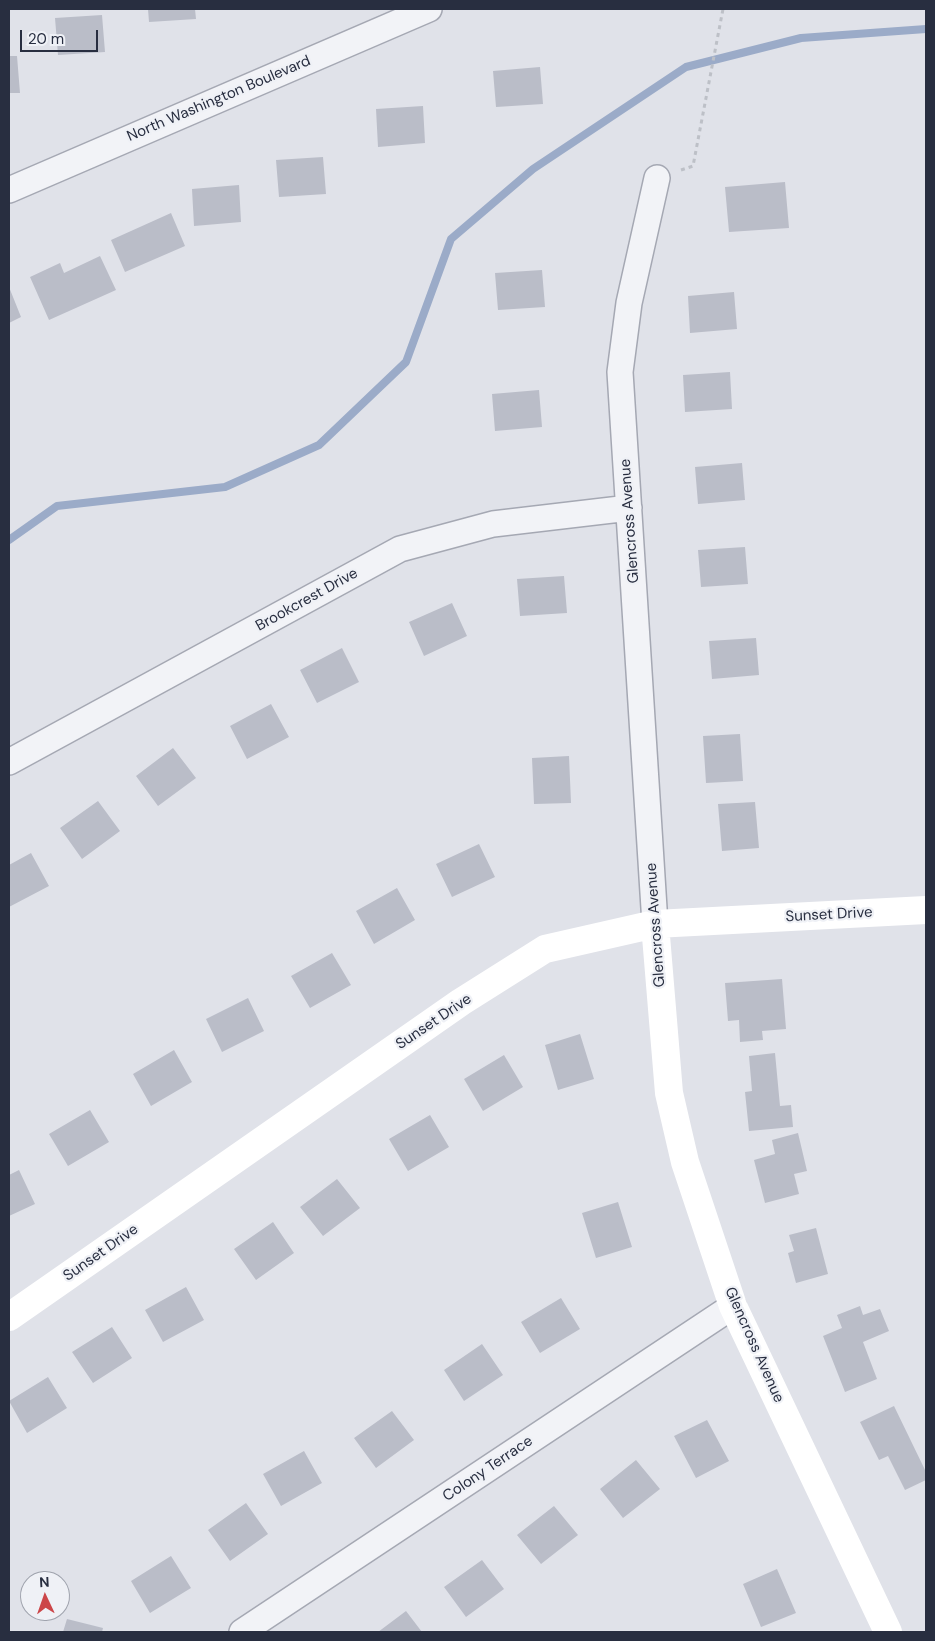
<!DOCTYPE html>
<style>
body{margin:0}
#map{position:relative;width:935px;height:1641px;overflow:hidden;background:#e0e2e9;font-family:"DM Sans",sans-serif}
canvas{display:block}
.frame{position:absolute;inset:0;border:10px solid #282e40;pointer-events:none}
.north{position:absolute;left:20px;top:1571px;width:50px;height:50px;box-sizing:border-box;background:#eff1f6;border:1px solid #9fa3ad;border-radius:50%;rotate:357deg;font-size:14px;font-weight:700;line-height:20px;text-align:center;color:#282e40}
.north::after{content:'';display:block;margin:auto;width:18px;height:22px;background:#cc4649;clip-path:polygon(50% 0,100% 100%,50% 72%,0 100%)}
.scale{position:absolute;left:20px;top:30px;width:78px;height:22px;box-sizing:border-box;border:2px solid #282e40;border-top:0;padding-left:6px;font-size:15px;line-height:18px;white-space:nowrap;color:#282e40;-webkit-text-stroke:4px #eff1f6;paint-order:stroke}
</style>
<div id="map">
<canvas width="935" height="1641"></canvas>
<div class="frame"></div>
<div class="north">N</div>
<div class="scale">20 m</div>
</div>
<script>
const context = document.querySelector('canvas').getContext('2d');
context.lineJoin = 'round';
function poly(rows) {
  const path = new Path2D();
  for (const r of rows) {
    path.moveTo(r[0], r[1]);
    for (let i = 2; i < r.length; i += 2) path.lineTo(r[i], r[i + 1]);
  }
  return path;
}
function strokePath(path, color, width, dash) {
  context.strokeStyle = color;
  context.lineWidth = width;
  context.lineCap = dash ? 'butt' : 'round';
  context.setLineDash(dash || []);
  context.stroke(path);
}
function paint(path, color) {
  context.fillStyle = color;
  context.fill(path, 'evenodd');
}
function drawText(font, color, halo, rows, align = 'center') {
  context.font = font + ' "DM Sans",sans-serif';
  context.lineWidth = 4.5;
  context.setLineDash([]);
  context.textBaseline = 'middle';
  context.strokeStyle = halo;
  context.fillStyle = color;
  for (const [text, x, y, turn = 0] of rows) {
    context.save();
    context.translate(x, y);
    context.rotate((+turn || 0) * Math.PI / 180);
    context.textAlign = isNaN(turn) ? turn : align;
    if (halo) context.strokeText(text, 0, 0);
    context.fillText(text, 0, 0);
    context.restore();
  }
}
strokePath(poly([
 [9,540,57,506,225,487,319,445,406,362,451,239,533,169,686,67,801,38,926,29]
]), '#9babc8', 8);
paint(poly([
 [148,9,195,9,196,19,149,22],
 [102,15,105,52,58,55,55,18],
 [9,56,17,56,20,93,9,93],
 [540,67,543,104,496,107,493,71],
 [423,106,425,143,378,147,376,109],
 [323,157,326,194,279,197,276,160],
 [785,182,789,228,729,232,725,187],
 [239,185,241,222,194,226,192,189],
 [171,213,185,246,125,272,111,240],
 [100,256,116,290,49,320,30,277,60,263,64,273],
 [542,270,545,307,498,310,495,273],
 [9,287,21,317,9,323],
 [734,292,737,329,690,333,688,296],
 [730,372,732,409,685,412,683,375],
 [539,390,542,427,495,431,492,394],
 [742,463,745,500,698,504,695,467],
 [745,547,748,584,701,587,698,550],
 [564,576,567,613,520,616,517,579],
 [452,603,467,636,424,656,409,622],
 [756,638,759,675,712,679,709,641],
 [342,648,359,682,317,703,300,670],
 [271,704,289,737,247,759,230,726],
 [740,734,743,781,706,783,703,736],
 [173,748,196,778,158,806,136,776],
 [569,756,571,803,534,804,532,758],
 [98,801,120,831,82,859,60,828],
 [755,802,759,848,722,851,718,804],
 [479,844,495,877,452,897,436,864],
 [31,853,49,886,9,907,9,865],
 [397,888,415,920,374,944,356,911],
 [332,953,351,985,310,1008,291,976],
 [782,979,786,1029,762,1031,763,1040,740,1042,739,1020,728,1021,725,983],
 [248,998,264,1031,222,1052,206,1019],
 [580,1034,594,1079,558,1090,545,1045],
 [174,1050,192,1082,151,1106,133,1074],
 [775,1053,780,1106,791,1105,793,1127,749,1131,745,1092,752,1091,749,1056],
 [504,1055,523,1087,483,1111,464,1079],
 [90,1110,109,1142,68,1166,49,1134],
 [430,1115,449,1147,408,1171,389,1139],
 [798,1133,807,1171,794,1174,799,1194,765,1203,754,1160,775,1154,772,1140],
 [19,1170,35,1204,9,1216,9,1175],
 [337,1179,360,1208,323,1236,300,1207],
 [618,1202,632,1247,596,1258,582,1213],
 [273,1222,294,1253,256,1280,234,1249],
 [816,1228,828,1274,796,1283,788,1253,794,1251,789,1235],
 [186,1287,204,1320,163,1342,145,1310],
 [561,1298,580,1329,540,1353,521,1322],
 [860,1306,863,1315,880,1309,889,1331,863,1342,877,1379,845,1392,823,1336,842,1328,837,1315],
 [112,1327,132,1358,93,1383,72,1352],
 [482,1344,503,1375,464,1401,444,1370],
 [48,1377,67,1408,27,1433,9,1401],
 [894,1406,926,1472,926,1480,905,1490,888,1456,879,1460,860,1422],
 [392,1411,414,1440,376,1468,354,1438],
 [707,1420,729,1461,696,1478,674,1436],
 [304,1451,322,1483,281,1506,263,1474],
 [636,1460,660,1489,623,1518,600,1489],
 [246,1503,268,1534,230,1561,208,1530],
 [554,1506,578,1535,541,1564,517,1535],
 [171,1556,191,1588,150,1613,131,1581],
 [482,1560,504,1589,466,1617,444,1587],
 [777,1569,796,1613,761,1627,743,1584],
 [406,1611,422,1632,378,1632],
 [67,1619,103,1628,102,1632,63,1632]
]), '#babdc8');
const street = poly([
 [9,190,429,9],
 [9,762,400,549,493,524,629,508],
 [655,924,620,372,629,303,657,178],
 [242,1632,733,1306]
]);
strokePath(street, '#a5a8b3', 28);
strokePath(poly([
 [681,170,693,166,723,9]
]), '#bdc0c7', 3, [4, 4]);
strokePath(street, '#f2f3f7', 25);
strokePath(poly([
 [655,924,669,1093,685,1162,733,1306,888,1632],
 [9,1317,461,1002,545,949,655,924,926,910]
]), '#fff', 28);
drawText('15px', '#282e40', '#eff1f6', [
 ["North Washington Boulevard",219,99,-23],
 ["Glencross Avenue",630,521,-94],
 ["Brookcrest Drive",307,600,-29],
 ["Sunset Drive",829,915,-3],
 ["Glencross Avenue",656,925,-94],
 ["Sunset Drive",434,1022,-34],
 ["Sunset Drive",101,1253,-35],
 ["Glencross Avenue",754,1345,66],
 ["Colony Terrace",488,1469,-34]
]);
</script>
